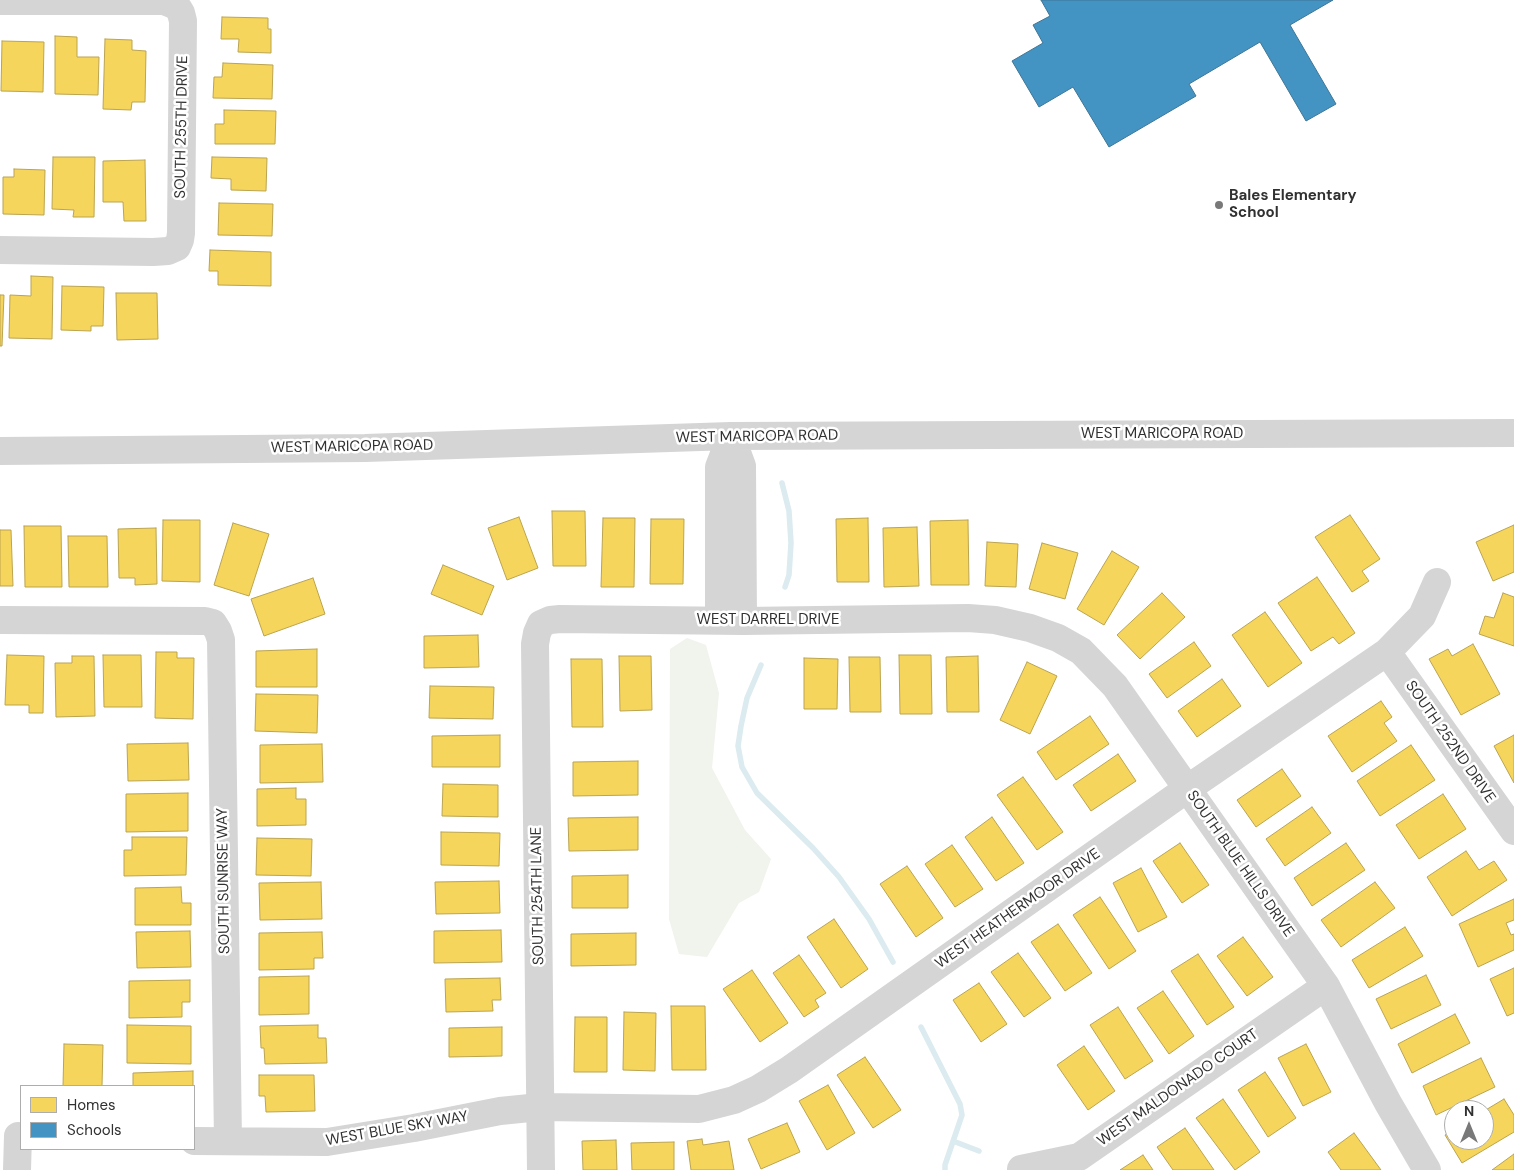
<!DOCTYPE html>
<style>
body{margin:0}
#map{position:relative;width:1514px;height:1170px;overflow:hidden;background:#fff;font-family:"DM Sans",sans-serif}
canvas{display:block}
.legend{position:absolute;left:20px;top:1085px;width:175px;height:65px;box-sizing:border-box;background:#fff;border:1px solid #adadad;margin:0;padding:6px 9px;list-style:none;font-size:15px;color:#313131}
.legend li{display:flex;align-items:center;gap:10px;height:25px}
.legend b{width:25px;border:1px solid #adadad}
.north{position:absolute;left:1444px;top:1100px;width:50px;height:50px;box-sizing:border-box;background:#fff;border:1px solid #adadad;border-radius:50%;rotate:0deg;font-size:14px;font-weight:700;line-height:20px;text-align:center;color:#313131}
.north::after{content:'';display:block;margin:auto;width:18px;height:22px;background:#797979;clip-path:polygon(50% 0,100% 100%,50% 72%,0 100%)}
</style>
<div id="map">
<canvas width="1514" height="1170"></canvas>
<ul class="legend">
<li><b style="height:14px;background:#f6d55c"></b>Homes</li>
<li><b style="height:14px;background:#4393c3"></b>Schools</li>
</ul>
<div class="north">N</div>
</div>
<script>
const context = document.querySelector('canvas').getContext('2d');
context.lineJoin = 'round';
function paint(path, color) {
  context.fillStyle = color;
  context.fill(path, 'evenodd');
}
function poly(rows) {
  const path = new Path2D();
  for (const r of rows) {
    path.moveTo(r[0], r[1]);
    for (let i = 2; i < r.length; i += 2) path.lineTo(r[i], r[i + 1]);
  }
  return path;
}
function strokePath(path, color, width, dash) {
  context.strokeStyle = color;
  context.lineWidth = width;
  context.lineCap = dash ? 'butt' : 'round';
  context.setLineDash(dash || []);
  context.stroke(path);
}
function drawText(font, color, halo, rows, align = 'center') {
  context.font = font + ' "DM Sans",sans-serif';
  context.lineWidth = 5;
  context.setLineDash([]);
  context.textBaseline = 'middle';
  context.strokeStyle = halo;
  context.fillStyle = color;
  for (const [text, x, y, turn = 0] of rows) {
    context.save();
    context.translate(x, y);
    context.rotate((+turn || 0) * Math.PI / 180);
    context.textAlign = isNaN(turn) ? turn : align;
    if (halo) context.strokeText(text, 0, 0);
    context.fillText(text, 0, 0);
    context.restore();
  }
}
paint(poly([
 [687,638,706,645,719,693,712,768,745,830,771,859,759,892,739,903,707,957,679,954,669,919,670,649]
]), '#f1f3ed');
const homes = poly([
 [222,17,268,18,268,29,271,29,271,53,238,52,239,39,221,39,222,17],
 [55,36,77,37,77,57,99,57,98,95,55,94,55,36],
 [105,39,132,40,132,50,146,51,145,102,132,102,131,110,103,109,105,39],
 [2,41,44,42,43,92,1,91,2,41],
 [223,63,273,65,272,99,213,98,214,77,222,77,223,63],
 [224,110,276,111,275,144,215,144,215,124,224,124,224,110],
 [53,157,95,157,94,217,73,217,74,210,52,209,53,157],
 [212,157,267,158,266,191,231,190,231,179,211,178,212,157],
 [145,160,146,221,124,221,123,202,103,202,103,161,145,160],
 [14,169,45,170,44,215,3,214,3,177,14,177,14,169],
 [219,203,273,204,272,236,218,235,219,203],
 [210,250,271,252,271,286,218,285,218,271,209,271,210,250],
 [31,276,53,277,52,339,9,338,10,295,31,296,31,276],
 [62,286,104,287,103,326,91,326,91,331,61,330,62,286],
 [116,293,157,293,158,339,117,340,116,293],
 [0,295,4,295,2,346,0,346,0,295],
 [552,511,585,511,586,566,553,566,552,511],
 [1350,515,1380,559,1362,571,1369,581,1352,592,1315,537,1350,515],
 [519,517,538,568,507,580,488,528,519,517],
 [603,518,635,518,634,587,601,587,603,518],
 [868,518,869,582,837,582,836,519,868,518],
 [651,519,684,519,683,584,650,584,651,519],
 [163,520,200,520,200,582,162,581,163,520],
 [968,520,969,585,931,585,930,521,968,520],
 [233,523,269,534,249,596,214,585,233,523],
 [1514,525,1514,572,1493,581,1476,542,1514,525],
 [24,526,61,526,62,587,25,587,24,526],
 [917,527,919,586,884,587,883,528,917,527],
 [156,528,157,584,135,585,135,578,119,578,118,529,156,528],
 [0,530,11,530,13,586,0,586,0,530],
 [68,536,107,536,108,587,69,587,68,536],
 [987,542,1018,544,1016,587,985,586,987,542],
 [1042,543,1078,553,1065,599,1029,589,1042,543],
 [1112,551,1139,567,1104,625,1077,609,1112,551],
 [443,565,494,586,482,615,431,594,443,565],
 [1317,577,1355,633,1339,644,1333,637,1311,651,1278,603,1317,577],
 [313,578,325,614,264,636,251,599,313,578],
 [1162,593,1185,617,1140,659,1117,635,1162,593],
 [1503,593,1514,597,1514,646,1479,634,1485,616,1494,618,1503,593],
 [1265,612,1302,663,1268,687,1232,635,1265,612],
 [478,635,479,667,424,668,424,636,478,635],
 [1194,642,1211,666,1167,698,1149,674,1194,642],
 [1473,644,1500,694,1461,715,1429,659,1448,649,1452,656,1473,644],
 [317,649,317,687,256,687,256,651,317,649],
 [156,652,177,652,177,658,194,658,193,719,155,718,156,652],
 [7,655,44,656,43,713,29,713,29,705,5,705,7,655],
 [103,655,141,655,142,707,104,707,103,655],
 [899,655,931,655,932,714,900,714,899,655],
 [72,656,94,656,95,716,56,717,55,663,72,663,72,656],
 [619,656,651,656,652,710,620,711,619,656],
 [978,656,979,712,947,712,946,657,978,656],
 [849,657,880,657,881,712,850,712,849,657],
 [804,658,838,659,837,709,804,709,804,658],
 [571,659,602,659,603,727,572,727,571,659],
 [1027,662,1057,676,1030,734,1000,720,1027,662],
 [1222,679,1241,706,1197,737,1178,711,1222,679],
 [430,686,494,687,493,719,429,718,430,686],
 [256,694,318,695,317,733,255,731,256,694],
 [1381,701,1392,717,1384,723,1397,741,1352,772,1328,736,1381,701],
 [1090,716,1109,744,1056,780,1037,752,1090,716],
 [500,735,500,767,432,767,432,736,500,735],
 [1514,735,1514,783,1494,746,1514,735],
 [188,743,189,780,128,781,127,744,188,743],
 [322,744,323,782,260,783,260,745,322,744],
 [1411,745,1435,780,1380,816,1357,781,1411,745],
 [1118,754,1136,781,1091,811,1073,785,1118,754],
 [638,761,638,795,573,796,573,762,638,761],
 [1282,769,1301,796,1256,827,1237,800,1282,769],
 [1023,777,1063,832,1037,850,997,795,1023,777],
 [443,784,498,785,498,817,442,816,443,784],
 [296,788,296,799,306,799,306,825,257,826,257,789,296,788],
 [188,793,188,831,126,832,126,794,188,793],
 [1443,794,1466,829,1419,859,1396,825,1443,794],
 [1312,807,1331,833,1285,866,1266,839,1312,807],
 [638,817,638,850,569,851,568,818,638,817],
 [992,817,1024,863,996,881,965,837,992,817],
 [441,832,500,833,499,866,441,865,441,832],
 [132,837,187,837,186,875,124,876,124,850,132,850,132,837],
 [257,838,312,839,311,876,256,875,257,838],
 [1180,843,1209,885,1182,903,1153,861,1180,843],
 [1346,843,1365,870,1312,906,1294,878,1346,843],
 [952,845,983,889,955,907,925,864,952,845],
 [1466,851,1479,870,1494,861,1507,880,1452,916,1427,877,1466,851],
 [907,866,943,918,916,937,880,884,907,866],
 [1141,868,1167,917,1138,932,1113,883,1141,868],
 [628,875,628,908,572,908,572,876,628,875],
 [499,881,500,913,436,914,435,882,499,881],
 [321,882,322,919,260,920,259,883,321,882],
 [1375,882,1395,908,1341,947,1321,920,1375,882],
 [181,887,182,903,191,903,191,925,135,925,135,888,181,887],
 [1100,897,1136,951,1109,969,1073,915,1100,897],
 [1514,899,1514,920,1506,923,1511,935,1514,934,1514,950,1478,967,1459,924,1514,899],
 [834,919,868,969,841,988,807,937,834,919],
 [1058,924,1092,973,1065,991,1031,942,1058,924],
 [1405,927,1423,956,1369,988,1352,960,1405,927],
 [501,930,502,962,434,963,434,931,501,930],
 [190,931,191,967,137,968,136,932,190,931],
 [322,932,323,958,314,958,314,969,259,970,259,933,322,932],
 [636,933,636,965,571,966,571,934,636,933],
 [1243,937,1273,977,1247,996,1217,956,1243,937],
 [1018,953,1051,998,1024,1017,991,972,1018,953],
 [1198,954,1234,1007,1207,1025,1171,971,1198,954],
 [799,955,826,993,815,1000,819,1007,804,1017,773,973,799,955],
 [1514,968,1514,1013,1507,1016,1490,979,1514,968],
 [752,970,788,1023,760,1042,723,989,752,970],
 [1426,975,1441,1005,1391,1029,1376,999,1426,975],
 [309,976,309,1014,259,1015,259,977,309,976],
 [500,978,501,1000,492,1000,493,1011,446,1012,445,979,500,978],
 [190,980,190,1002,182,1002,182,1017,129,1018,129,981,190,980],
 [979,983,1007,1024,981,1042,953,1000,979,983],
 [1163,991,1194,1036,1169,1054,1137,1008,1163,991],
 [671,1006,705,1006,706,1070,672,1070,671,1006],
 [1118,1007,1153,1061,1125,1079,1090,1025,1118,1007],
 [624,1012,656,1013,655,1071,623,1070,624,1012],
 [1455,1014,1470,1043,1412,1073,1398,1044,1455,1014],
 [575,1017,607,1017,607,1072,574,1072,575,1017],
 [127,1025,191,1026,191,1064,127,1063,127,1025],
 [318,1025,318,1038,326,1038,327,1063,265,1064,264,1048,261,1048,260,1026,318,1025],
 [502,1027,502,1056,449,1057,449,1028,502,1027],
 [64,1044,103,1045,102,1086,63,1086,64,1044],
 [1306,1044,1331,1092,1303,1106,1278,1058,1306,1044],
 [1084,1046,1115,1091,1088,1110,1057,1065,1084,1046],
 [865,1057,901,1110,873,1128,837,1075,865,1057],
 [1481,1058,1495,1087,1436,1115,1423,1086,1481,1058],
 [193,1071,193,1086,133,1086,133,1073,193,1071],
 [1265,1072,1296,1118,1268,1137,1238,1090,1265,1072],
 [259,1075,314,1075,315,1111,266,1112,265,1096,259,1096,259,1075],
 [828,1085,855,1133,827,1150,799,1101,828,1085],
 [1223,1099,1260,1152,1235,1170,1196,1118,1223,1099],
 [1504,1099,1514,1115,1514,1132,1462,1163,1445,1135,1454,1130,1454,1140,1484,1140,1484,1111,1504,1099],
 [787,1123,800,1152,761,1169,748,1139,787,1123],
 [1185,1128,1214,1170,1173,1170,1157,1147,1185,1128],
 [1354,1133,1381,1170,1341,1170,1328,1152,1354,1133],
 [702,1139,703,1145,729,1141,734,1170,691,1170,687,1141,702,1139],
 [616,1140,617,1170,583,1170,582,1141,616,1140],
 [674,1142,674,1170,632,1170,631,1143,674,1142],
 [1514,1154,1514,1170,1492,1170,1514,1154],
 [1143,1155,1153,1170,1120,1170,1143,1155]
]);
paint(homes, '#f6d55c');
strokePath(homes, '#bba44f', 1);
const schools = poly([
 [1041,0,1333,0,1290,25,1336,104,1306,121,1260,42,1189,84,1196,96,1109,147,1073,87,1039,107,1012,61,1043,43,1033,25,1050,16,1041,0]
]);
paint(schools, '#4393c3');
strokePath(schools, '#3e7697', 1);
strokePath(poly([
 [782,483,789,511,791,543,789,575,785,587],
 [761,665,747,698,741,726,738,746,742,767,757,793,813,848,839,877,869,919,893,962],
 [921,1027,960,1104,962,1115,945,1165,945,1170],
 [953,1141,979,1151]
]), '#dbebf0', 5.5);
strokePath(poly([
 [0,1,164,1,174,5,178,8,181,13,183,21,181,233,180,240,177,247,168,251,153,252,0,250],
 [731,436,742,466,743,621],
 [0,451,365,448,731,436,1514,433],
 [0,620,205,621,213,623,218,631,221,640,228,1141],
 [719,620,719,467,731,436],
 [1387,652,1514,831],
 [194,1141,327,1142,414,1128,500,1111,540,1107,699,1109,734,1100,758,1089,789,1070,1187,789,1387,652,1422,616,1437,582],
 [1021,1169,1079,1157,1326,986],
 [17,1170,18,1136],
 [541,1170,535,644,537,633,541,624,550,620,560,619,743,621,968,618,995,620,1030,628,1058,638,1081,651,1115,686,1326,986,1388,1103,1427,1170]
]), '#d5d5d5', 28);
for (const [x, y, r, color] of [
 [1219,205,5,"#797979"]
]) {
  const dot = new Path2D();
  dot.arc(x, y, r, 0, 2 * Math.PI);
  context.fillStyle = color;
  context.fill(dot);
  strokePath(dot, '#fff', 2);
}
drawText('15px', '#313131', '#fff', [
 ["SOUTH 255TH DRIVE",182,127,-89],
 ["WEST MARICOPA ROAD",1162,434],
 ["WEST MARICOPA ROAD",757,437,-1],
 ["WEST MARICOPA ROAD",352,447,-1],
 ["WEST DARREL DRIVE",768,620],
 ["SOUTH 252ND DRIVE",1450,742,55],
 ["SOUTH BLUE HILLS DRIVE",1240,864,55],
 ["SOUTH SUNRISE WAY",224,881,-91],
 ["SOUTH 254TH LANE",538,896,-91],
 ["WEST HEATHERMOOR DRIVE",1018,909,-35],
 ["WEST MALDONADO COURT",1178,1088,-35],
 ["WEST BLUE SKY WAY",397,1129,-10]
]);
drawText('bold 15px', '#313131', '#fff', [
 ["Bales Elementary",1229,196],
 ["School",1229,213]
], 'left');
</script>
